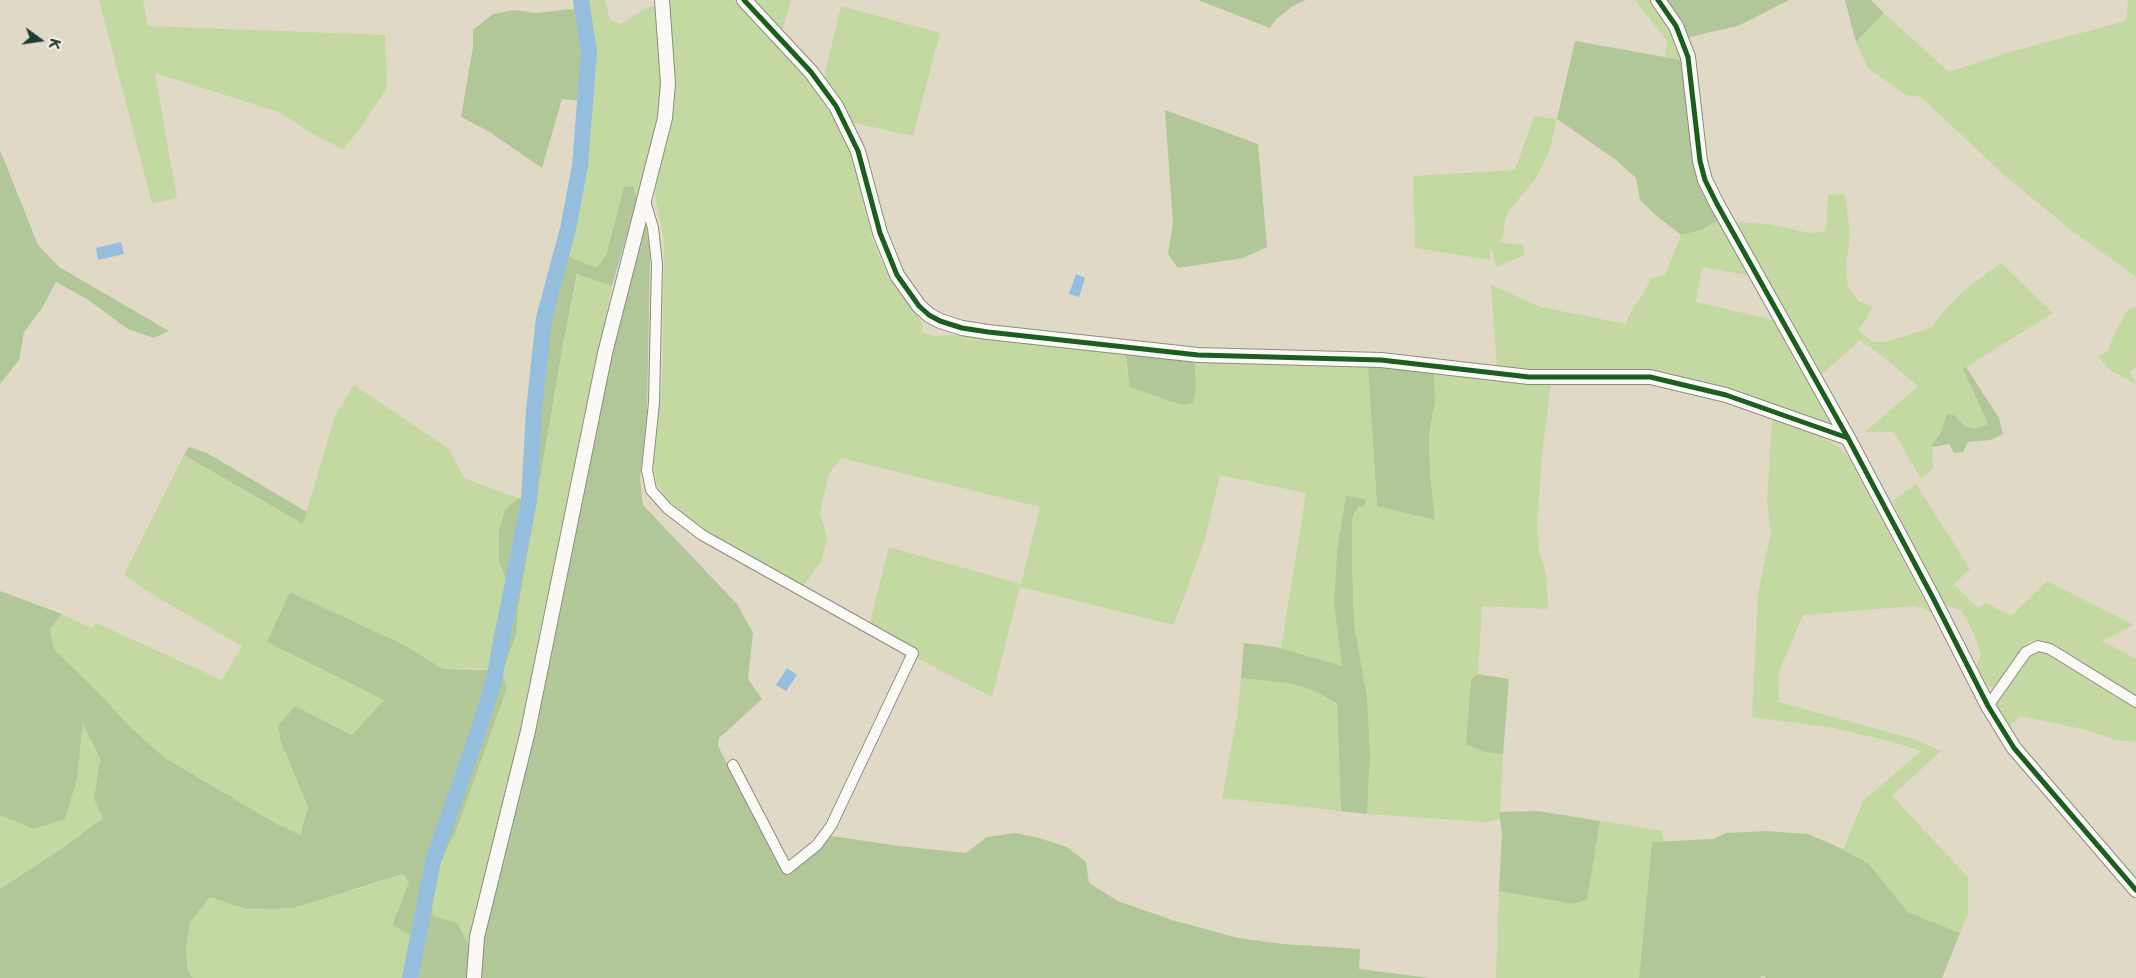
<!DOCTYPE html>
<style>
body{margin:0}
#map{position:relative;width:2136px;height:978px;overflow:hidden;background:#e0d9c5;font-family:"Playpen Sans",sans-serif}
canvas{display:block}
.north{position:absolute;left:15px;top:15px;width:50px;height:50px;-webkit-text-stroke:4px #f7f3e8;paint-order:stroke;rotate:104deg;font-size:14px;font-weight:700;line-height:20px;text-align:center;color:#1f3d34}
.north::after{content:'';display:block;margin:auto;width:18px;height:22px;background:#1f3d34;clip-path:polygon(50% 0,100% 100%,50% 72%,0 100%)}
</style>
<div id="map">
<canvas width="2136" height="978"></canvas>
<div class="north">K</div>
</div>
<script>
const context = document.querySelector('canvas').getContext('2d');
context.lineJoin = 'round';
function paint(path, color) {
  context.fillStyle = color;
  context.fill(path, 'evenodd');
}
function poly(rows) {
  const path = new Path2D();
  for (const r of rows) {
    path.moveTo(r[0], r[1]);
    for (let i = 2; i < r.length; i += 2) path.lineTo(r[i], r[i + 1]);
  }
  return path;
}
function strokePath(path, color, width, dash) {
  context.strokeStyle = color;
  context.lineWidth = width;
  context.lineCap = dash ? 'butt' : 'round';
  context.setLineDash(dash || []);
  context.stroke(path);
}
paint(poly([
 [99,0,143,0,148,26,385,35,387,87,360,129,343,149,316,136,279,112,155,73,177,198,152,203],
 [581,0,605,0,610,20,621,24,646,8,655,5,663,100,637,199,617,212,606,255,597,269,561,254,568,229,580,166,589,52],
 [667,0,734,0,811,83,840,127,854,161,872,239,883,265,923,324,922,332,934,336,957,335,1125,353,1127,374,1196,387,1195,360,1368,365,1377,506,1435,520,1430,474,1429,433,1435,402,1434,372,1551,384,1542,455,1537,527,1539,549,1546,573,1548,609,1482,606,1478,674,1471,680,1466,744,1484,752,1503,754,1500,819,1486,822,1367,814,1370,756,1354,625,1352,560,1352,519,1358,506,1346,496,1334,604,1342,666,1281,649,1306,493,1220,475,1205,539,1174,625,1020,587,992,697,917,658,919,653,869,626,889,547,1021,584,1040,507,841,458,829,474,820,513,827,537,822,560,802,588,694,523,668,500,657,484,653,465,662,382,664,242,655,195,656,176,667,140,673,100],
 [753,0,791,0,782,32],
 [1635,0,1652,0,1666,20,1678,44,1682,60,1665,56,1667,41],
 [2127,0,2136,0,2136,277,2071,230,2004,175,1921,97,1906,95,1868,68,1856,42,1884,13,1949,72,2013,51,2126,21,2128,5],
 [841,6,940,33,913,136,850,122,823,81],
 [1534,116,1557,119,1549,152,1536,178,1508,212,1504,225,1503,236,1498,242,1523,245,1525,255,1496,267,1491,246,1490,260,1415,248,1413,176,1515,170],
 [1845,194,1850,233,1846,267,1848,287,1859,301,1872,307,1866,319,1858,330,1873,342,1885,342,1931,328,1943,312,1963,291,2001,263,2053,313,1963,369,1988,424,1976,429,1965,426,1954,415,1947,414,1940,434,1932,444,1933,469,1921,479,1894,432,1865,432,1918,386,1877,352,1860,340,1820,376,1734,222,1767,224,1810,233,1826,231,1828,195],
 [1719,220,1752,276,1702,267,1696,302,1773,320,1819,395,1831,417,1829,422,1823,423,1694,380,1642,372,1497,369,1491,285,1541,307,1626,324,1632,309,1644,293,1651,278,1665,275,1681,235,1701,230],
 [578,274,612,286,537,665,498,828,472,924,469,945,456,923,433,916,431,899,435,870,455,834,507,688,502,672,516,636,518,609,562,350],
 [2136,307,2136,366,2130,372,2136,384,2110,370,2098,357,2108,351,2115,332,2128,310],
 [354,385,448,448,464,478,518,498,505,510,499,561,506,580,493,637,488,670,478,668,443,669,406,646,267,642,384,700,352,735,331,723,281,742,308,807,300,835,277,824,165,758,128,725,104,698,54,649,50,629,62,614,91,628,96,623,222,680,242,646,155,596,124,575,184,455,303,524,335,416],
 [1772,418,1818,435,1837,446,1850,459,1931,613,1923,608,1914,606,1803,615,1778,674,1779,702,1913,739,1941,751,1892,796,1968,877,1968,913,1960,933,1908,912,1869,864,1843,850,1863,801,1921,751,1893,742,1834,728,1752,717,1758,593,1771,532,1767,502],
 [1916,484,1970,569,1954,584,1978,608,1986,603,2011,616,2047,581,2134,625,2102,641,2136,659,2136,696,2042,640,2030,641,2022,650,1997,686,1990,687,1983,682,1976,666,1981,655,1973,632,1961,610,1944,605,1916,552,1892,501],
 [2042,650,2136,707,2136,742,2115,740,2087,730,2020,716,2010,726,1996,709,1996,702,2029,655],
 [1241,678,1289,683,1315,691,1337,705,1341,811,1222,798,1237,717],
 [83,722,100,759,94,799,103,818,58,851,0,889,0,815,33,829,77,779],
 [1600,821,1662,831,1664,841,1652,842,1639,978,1496,978,1499,891,1573,904,1587,900],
 [403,874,409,882,392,925,410,935,403,978,193,978,188,972,186,950,190,922,210,896,246,909,355,890]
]), '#c4d9a2');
paint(poly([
 [1198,0,1306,0,1293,6,1276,19,1270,28],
 [1666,0,1789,0,1738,26,1689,37,1683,23],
 [1845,0,1871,0,1884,13,1856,42],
 [582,8,589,52,585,101,562,99,542,168,488,131,461,117,473,47,473,30,493,14,515,10,536,13],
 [1575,41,1682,60,1692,158,1698,180,1719,220,1701,230,1681,235,1658,217,1640,200,1636,178,1616,160,1557,119],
 [1165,110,1258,144,1267,247,1243,258,1178,268,1168,254,1173,224],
 [0,150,38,245,59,267,169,331,154,338,128,329,87,299,56,282,42,308,24,332,19,360,0,384],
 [633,186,637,199,612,286,577,274,562,350,518,609,516,636,502,672,507,688,455,834,435,870,431,899,433,916,457,923,469,945,468,978,403,978,410,935,392,925,409,882,403,874,293,908,246,909,210,897,190,922,186,950,188,972,193,978,0,978,0,889,58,851,103,818,94,799,100,759,83,723,77,779,65,819,33,829,0,815,0,591,62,614,50,629,54,649,104,698,128,725,165,758,277,824,300,835,308,807,281,742,278,726,295,706,352,735,384,700,267,642,290,592,406,646,443,669,488,670,493,637,506,580,499,561,499,531,505,510,518,498,529,501,544,318,561,254,597,268,606,255,624,187],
 [643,221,646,225,650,253,647,410,640,479,643,505,737,604,753,633,748,679,762,699,719,738,718,746,776,860,788,876,832,836,899,846,966,853,987,837,1016,833,1039,838,1067,847,1086,862,1089,883,1118,901,1172,920,1238,938,1283,944,1360,949,1359,969,1430,978,480,978,484,934,600,397],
 [1125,353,1195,360,1196,387,1193,403,1182,405,1130,387],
 [1368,365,1434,372,1435,402,1429,433,1430,474,1435,520,1377,506],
 [1966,367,1999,418,2003,434,1990,440,1968,442,1963,452,1954,453,1949,444,1932,447,1932,444,1940,434,1947,414,1954,415,1965,426,1976,429,1988,424,1963,369],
 [189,447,207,453,307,512,303,524,184,455],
 [1346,496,1366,499,1364,507,1358,506,1352,519,1352,560,1354,625,1367,698,1370,756,1367,814,1341,811,1337,704,1315,691,1289,683,1241,678,1244,643,1276,647,1342,666,1334,604,1337,552],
 [1478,674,1509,679,1503,754,1484,752,1466,744,1471,679],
 [1538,811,1600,821,1587,900,1573,904,1499,891,1502,833,1499,812],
 [1766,831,1808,834,1838,847,1869,864,1908,912,1960,933,1942,978,1766,978,1763,975,1760,978,1639,978,1652,842,1713,839,1726,833]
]), '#b1c797');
paint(poly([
 [121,242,124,254,98,260,96,248],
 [1076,274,1085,278,1079,297,1069,294],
 [787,668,797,675,786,691,776,685]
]), '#95bede');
strokePath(poly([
 [410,978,433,861,477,735,494,680,529,501,534,410,544,318,568,229,580,166,589,52,581,0]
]), '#95bede', 16);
const street = poly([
 [644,198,653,228,657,264,654,403,647,470,651,490,667,508,702,535,913,653,831,826,817,845,787,869,733,765],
 [1988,706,2026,652,2038,646,2050,649,2136,702]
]);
const secondary = poly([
 [744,0,811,72,836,106,858,151,880,233,897,275,919,306,929,315,940,321,962,328,988,332,1198,355,1381,360,1529,377,1650,377,1726,395,1848,438],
 [1658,0,1676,26,1688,57,1700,161,1705,180,1717,204,1848,438,1933,598,1988,706,2014,748,2136,890],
 [474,978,477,937,528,731,605,353,665,118,668,83,662,0]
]);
strokePath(street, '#8b8d81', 12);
strokePath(secondary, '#8b8d81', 16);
strokePath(street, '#faf9f6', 10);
strokePath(secondary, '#faf9f6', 14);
strokePath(poly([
 [744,0,811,72,836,106,858,151,880,233,897,275,919,306,929,315,940,321,962,328,988,332,1198,355,1381,360,1529,377,1650,377,1726,395,1848,438],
 [1658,0,1676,26,1688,57,1700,161,1705,180,1717,204,1848,438,1933,598,1988,706,2014,748,2136,890]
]), '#1b5e20', 5);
</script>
